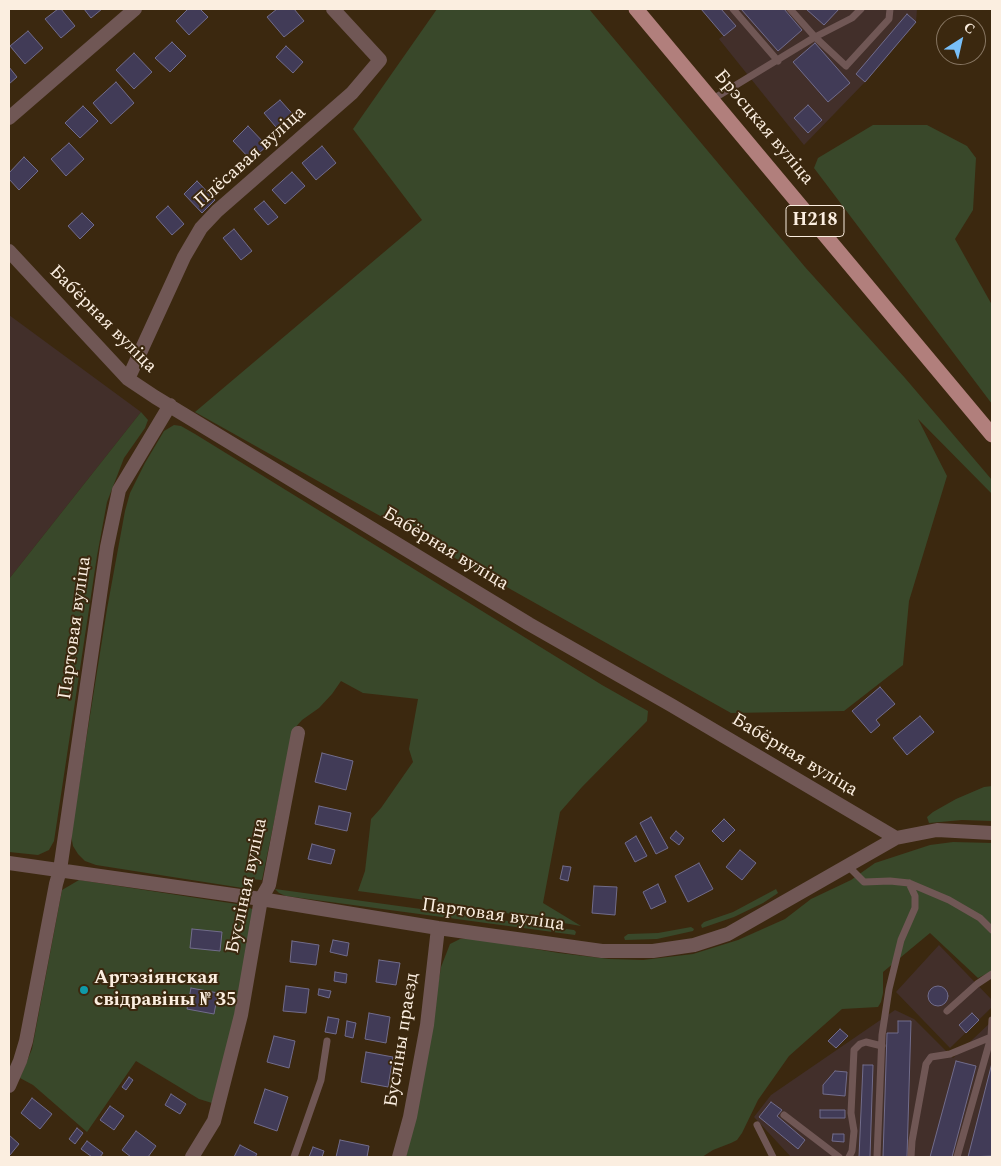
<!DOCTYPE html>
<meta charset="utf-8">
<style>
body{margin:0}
#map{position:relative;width:1001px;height:1166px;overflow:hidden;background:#3b280f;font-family:Spectral,serif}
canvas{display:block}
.frame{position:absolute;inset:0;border:10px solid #fbeee0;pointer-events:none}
.north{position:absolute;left:936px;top:15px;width:50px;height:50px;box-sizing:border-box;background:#3b280f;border:1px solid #887763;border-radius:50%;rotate:35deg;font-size:14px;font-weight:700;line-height:20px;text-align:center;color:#fbeee0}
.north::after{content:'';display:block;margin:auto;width:18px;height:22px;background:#78bff8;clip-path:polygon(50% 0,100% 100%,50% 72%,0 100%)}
</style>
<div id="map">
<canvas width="1001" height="1166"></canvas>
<div class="frame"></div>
<div class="north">С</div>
</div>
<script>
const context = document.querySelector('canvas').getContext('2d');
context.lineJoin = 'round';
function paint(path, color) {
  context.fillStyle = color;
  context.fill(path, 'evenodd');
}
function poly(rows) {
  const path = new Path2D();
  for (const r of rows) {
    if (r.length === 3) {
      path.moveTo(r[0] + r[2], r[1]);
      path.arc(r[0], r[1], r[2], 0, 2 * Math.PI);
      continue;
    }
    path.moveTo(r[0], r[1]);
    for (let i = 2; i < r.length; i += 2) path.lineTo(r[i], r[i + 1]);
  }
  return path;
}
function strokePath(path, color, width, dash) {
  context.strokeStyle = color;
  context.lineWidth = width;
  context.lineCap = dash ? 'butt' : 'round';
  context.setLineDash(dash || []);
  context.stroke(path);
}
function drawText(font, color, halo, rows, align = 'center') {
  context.font = font + ' Spectral,serif';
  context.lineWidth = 4;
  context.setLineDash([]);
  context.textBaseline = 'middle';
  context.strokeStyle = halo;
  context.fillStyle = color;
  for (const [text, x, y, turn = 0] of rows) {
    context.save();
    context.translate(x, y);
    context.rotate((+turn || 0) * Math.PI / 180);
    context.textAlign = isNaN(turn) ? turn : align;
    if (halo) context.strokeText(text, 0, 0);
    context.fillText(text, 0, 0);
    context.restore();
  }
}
paint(poly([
 [701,9,917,9,916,22,865,82,804,145,719,39,724,35],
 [9,315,141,412,9,579],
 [939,945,992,1000,992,1007,950,1048,896,992],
 [895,1010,914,1019,953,1058,992,1021,992,1157,791,1157,754,1117,771,1095]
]), '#422f2a');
paint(poly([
 [437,9,589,9,805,267,905,378,992,480,992,494,918,419,947,476,909,601,903,665,844,711,731,713,195,412,422,220,353,129],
 [873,125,927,125,967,146,976,158,973,210,955,239,992,305,992,404,814,168,818,158],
 [141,412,148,420,145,428,124,458,107,502,97,556,54,841,49,850,38,855,9,852,9,579],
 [174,425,181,426,195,434,602,685,648,711,647,721,582,787,560,812,543,903,581,926,448,903,358,891,365,871,371,819,381,808,413,762,409,749,418,699,363,693,341,681,332,694,319,708,302,720,293,730,262,880,250,879,249,889,96,865,85,861,78,854,73,846,71,835,107,609,125,511,130,493,145,463,164,431],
 [992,786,992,821,962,820,929,823,927,817,933,812,956,799,984,787],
 [953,842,992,843,992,971,978,978,930,933,883,972,883,993,881,1002,878,1007,842,1009,789,1056,758,1100,742,1133,737,1140,731,1143,713,1150,702,1157,406,1157,414,1122,441,967,450,944,460,939,470,938,559,953,609,959,643,960,693,954,738,940,785,919,811,899,851,880,875,863,930,845],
 [79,880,243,905,252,909,254,913,235,1021,212,1103,199,1099,136,1061,87,1132,33,1085,20,1078,32,1049,62,890],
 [275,889,574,930,576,932,575,935,286,896,279,893],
 [776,889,778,893,763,903,734,917,702,928,701,925,704,922,733,912],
 [691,927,694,929,693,931,657,939,625,940,624,937,628,934,658,933]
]), '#39482a');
const building = poly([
 [58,9,61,9,75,26,61,38,45,19,58,9],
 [84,9,102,9,91,18,84,9],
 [188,9,200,9,208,17,189,35,176,21,188,9],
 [277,9,294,9,304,21,284,37,267,17,277,9],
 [701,9,721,9,736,26,724,36,701,9],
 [741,9,784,9,802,30,778,51,741,9],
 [806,9,839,9,824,25,806,9],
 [907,14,916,22,865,82,856,74,907,14],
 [28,31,43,48,25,64,10,46,28,31],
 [172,42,186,56,170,72,155,58,172,42],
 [815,43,850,83,828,102,793,62,815,43],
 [286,46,303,62,293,73,276,57,286,46],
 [134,53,152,72,134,89,116,70,134,53],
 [9,67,17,77,9,84,9,67],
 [116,82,134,103,111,124,93,103,116,82],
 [280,100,297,119,281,133,264,113,280,100],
 [808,105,822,120,808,133,794,118,808,105],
 [83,106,98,121,80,138,65,123,83,106],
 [248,126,267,146,251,160,233,141,248,126],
 [69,143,84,159,66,176,51,159,69,143],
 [322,146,336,163,316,180,302,163,322,146],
 [24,157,38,171,19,190,9,179,9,173,24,157],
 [292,172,305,186,285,204,272,190,292,172],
 [197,181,215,200,202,213,184,194,197,181],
 [264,201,278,217,268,225,254,209,264,201],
 [168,206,184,224,172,235,156,217,168,206],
 [82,213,94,225,80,239,68,226,82,213],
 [234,229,252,251,241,260,223,238,234,229],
 [880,687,895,704,876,720,880,725,871,733,852,711,880,687],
 [920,716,934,732,907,755,893,738,920,716],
 [322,753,353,761,346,790,315,782,322,753],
 [319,806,351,813,347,831,315,824,319,806],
 [651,817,668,848,656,854,640,823,651,817],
 [724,819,735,830,723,842,712,831,724,819],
 [676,831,684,838,679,845,670,838,676,831],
 [636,836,647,856,635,862,625,843,636,836],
 [312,844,335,850,331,864,308,859,312,844],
 [740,850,756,863,742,880,726,867,740,850],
 [699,863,713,889,688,902,675,876,699,863],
 [563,866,571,867,568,881,560,879,563,866],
 [658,884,666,902,651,909,643,892,658,884],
 [594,886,617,887,615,915,592,913,594,886],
 [192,929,222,932,220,951,190,948,192,929],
 [333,940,349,943,347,956,330,952,333,940],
 [292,941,319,945,316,965,290,962,292,941],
 [379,960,400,963,396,985,376,982,379,960],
 [335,972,347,974,346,983,334,981,335,972],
 [938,996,10],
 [286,986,309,989,306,1013,283,1011,286,986],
 [191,988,218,993,214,1014,187,1009,191,988],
 [319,989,331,991,329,998,318,995,319,989],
 [369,1013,390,1017,386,1043,365,1039,369,1013],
 [972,1013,979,1020,966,1033,959,1025,972,1013],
 [328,1017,339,1019,336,1034,325,1032,328,1017],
 [347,1021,356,1023,353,1038,345,1036,347,1021],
 [898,1021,911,1021,907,1157,883,1157,887,1033,898,1033,898,1021],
 [840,1029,848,1036,836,1048,828,1041,840,1029],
 [274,1036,295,1041,289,1068,267,1062,274,1036],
 [366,1052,393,1057,388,1087,361,1082,366,1052],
 [956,1061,976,1066,952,1157,930,1157,956,1061],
 [992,1063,992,1156,968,1157,992,1063],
 [863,1065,873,1065,870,1157,859,1157,863,1065],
 [835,1071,847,1072,845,1096,823,1094,823,1085,835,1071],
 [129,1077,133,1080,126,1090,122,1087,129,1077],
 [265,1089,288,1097,277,1131,254,1123,265,1089],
 [171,1094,186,1104,180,1114,165,1105,171,1094],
 [32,1098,52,1114,40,1129,21,1113,32,1098],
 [771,1102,782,1110,777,1116,805,1140,798,1149,759,1117,771,1102],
 [110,1106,124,1116,114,1130,100,1120,110,1106],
 [820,1110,845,1110,845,1118,820,1118,820,1110],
 [77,1128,83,1133,75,1144,69,1139,77,1128],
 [136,1131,156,1146,148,1157,131,1157,122,1150,136,1131],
 [833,1134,844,1134,844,1142,832,1141,833,1134],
 [9,1135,19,1144,10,1155,9,1155,9,1135],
 [340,1140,369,1146,367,1157,336,1157,340,1140],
 [87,1141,103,1153,100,1157,92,1157,81,1149,87,1141],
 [240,1145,257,1154,255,1157,234,1157,240,1145],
 [313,1147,324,1151,322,1157,309,1157,313,1147]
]);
paint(building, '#413b57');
strokePath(building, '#716c8b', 1);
strokePath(poly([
 [733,9,778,61],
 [790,9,815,37,846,66,889,19,890,9],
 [713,99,815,37,852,18,861,9],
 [848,866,864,882,890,881,909,883,949,900,980,918,992,930],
 [947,1011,977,984,992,974],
 [784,1115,839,1157],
 [757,1125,773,1157],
 [294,1157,321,1080,327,1041],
 [849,1157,852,1151,854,1131,851,1113,854,1050,860,1044,866,1042,882,1046],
 [877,1157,882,1035,889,989,901,940,915,908,915,896,909,883],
 [911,1157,912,1141,926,1064,931,1057,950,1054,991,1037,992,1020],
 [957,1157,991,1037,992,1037]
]), '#705755', 7);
strokePath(poly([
 [9,118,135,9],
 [9,251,128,379,155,397,529,624,671,705,896,838],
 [128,379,184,257,201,228,217,211,352,93,380,60,333,9],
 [9,863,261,899,438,928,602,951,653,951,694,945,728,934,896,838,937,830,992,833],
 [9,1086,20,1061,26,1041,56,884,60,870,107,547,119,490,170,405],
 [192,1157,214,1121,241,1015,261,899,269,885,298,733],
 [399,1157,410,1117,427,1025,438,928]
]), '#705755', 14);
strokePath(poly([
 [636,9,992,435]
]), '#b17f7c', 15);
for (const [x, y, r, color] of [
 [84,990,5,"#0f9aa8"]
]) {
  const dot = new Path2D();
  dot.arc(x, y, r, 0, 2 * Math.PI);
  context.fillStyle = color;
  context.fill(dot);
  strokePath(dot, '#3b280f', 2);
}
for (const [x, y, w] of [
 [815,221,58]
]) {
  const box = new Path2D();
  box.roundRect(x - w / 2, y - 15.5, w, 31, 4);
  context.fillStyle = '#3b280f';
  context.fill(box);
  strokePath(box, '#fbeee0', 1);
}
drawText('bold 18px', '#fbeee0', null, [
 ["Н218",815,221]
]);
drawText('19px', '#fbeee0', '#3b280f', [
 ["Брэсцкая вуліца",763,128,50],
 ["Плёсавая вуліца",251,158,-42],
 ["Бабёрная вуліца",102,320,45],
 ["Бабёрная вуліца",445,550,31],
 ["Партовая вуліца",76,628,-82],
 ["Бабёрная вуліца",794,756,31],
 ["Бусліная вуліца",248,886,-78],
 ["Партовая вуліца",493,916,8],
 ["Бусліны праезд",403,1040,-81]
]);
drawText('bold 19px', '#fbeee0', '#3b280f', [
 ["Артэзіянская",94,979],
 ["свідравіны № 35",94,1001]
], 'left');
</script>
